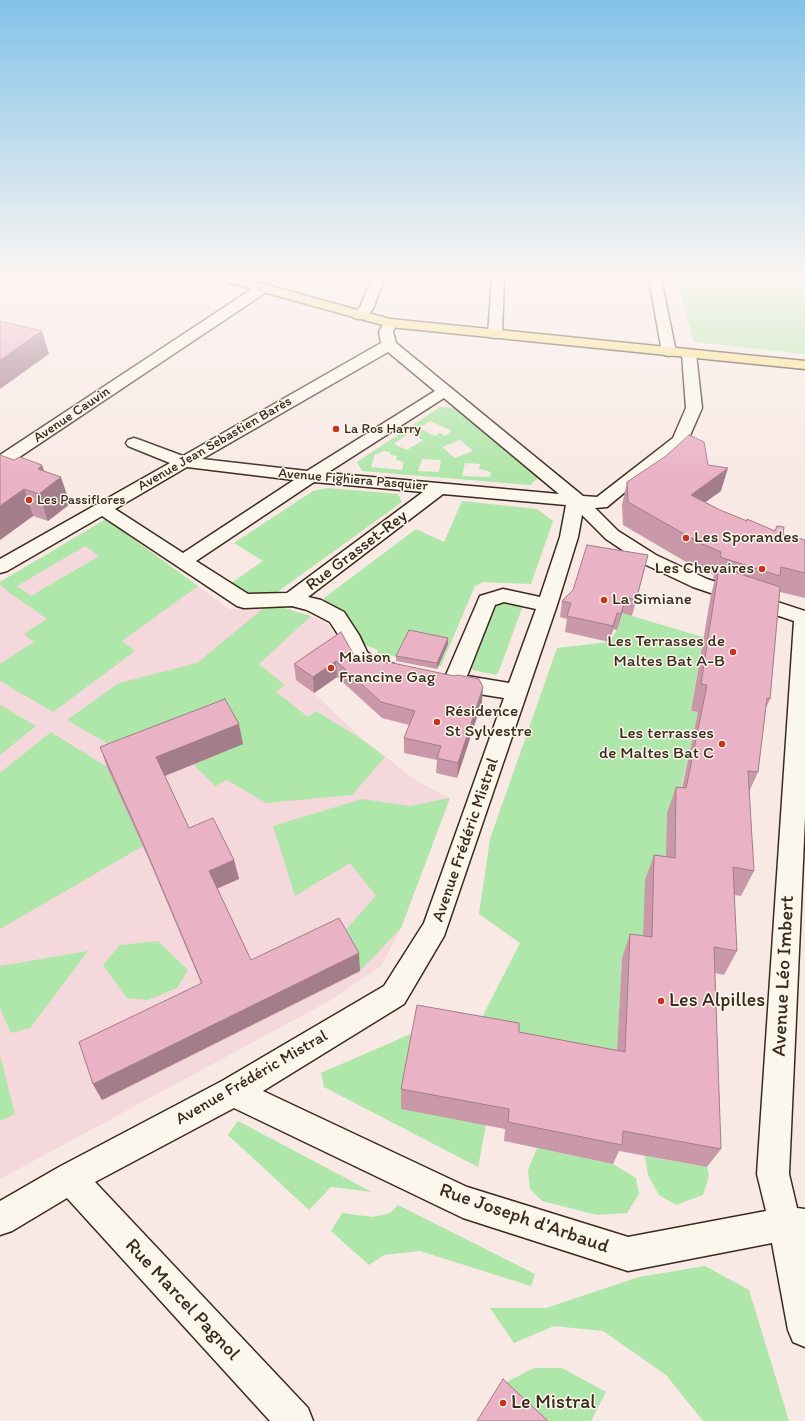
<!DOCTYPE html>
<meta charset="utf-8">
<style>
body{margin:0}
canvas{display:block;background:#f8e9e4}
</style>
<canvas width="805" height="1421"></canvas>
<script>
const context = document.querySelector('canvas').getContext('2d');
context.lineJoin = 'round';
function paint(path, color) {
  context.fillStyle = color;
  context.fill(path, 'evenodd');
}
function poly(rows) {
  const path = new Path2D();
  for (const r of rows) {
    path.moveTo(r[0], r[1]);
    for (let i = 2; i < r.length; i += 2) path.lineTo(r[i], r[i + 1]);
  }
  return path;
}
function strokePath(path, color, width, dash) {
  context.strokeStyle = color;
  context.lineWidth = width;
  context.lineCap = dash ? 'butt' : 'round';
  context.setLineDash(dash || []);
  context.stroke(path);
}
function drawText(font, color, halo, rows, align = 'center') {
  context.font = font + ' Itim,sans-serif';
  context.lineWidth = 3;
  context.setLineDash([]);
  context.textBaseline = 'middle';
  context.strokeStyle = halo;
  context.fillStyle = color;
  for (const [text, x, y, turn = 0] of rows) {
    context.save();
    context.translate(x, y);
    context.rotate((+turn || 0) * Math.PI / 180);
    context.textAlign = isNaN(turn) ? turn : align;
    if (halo) context.strokeText(text, 0, 0);
    context.fillText(text, 0, 0);
    context.restore();
  }
}
paint(poly([
 [106,519,229,609,284,608,318,619,328,625,353,667,314,693,361,738,418,782,450,798,401,928,382,965,331,1000,0,1179,0,582]
]), '#f4d8db');
paint(poly([
 [676,279,805,279,805,354,694,342],
 [440,407,456,408,539,477,530,485,362,471,357,462],
 [430,421,452,431,445,436,440,433,435,436,419,428],
 [409,433,423,440,407,450,394,444],
 [460,440,473,451,455,458,442,447],
 [384,451,390,452,391,455,397,456,396,460,404,462,402,470,371,467,375,454,379,454,380,452],
 [422,459,441,460,439,472,418,471],
 [465,463,480,464,479,469,491,472,490,477,462,476],
 [328,488,398,494,402,502,276,593,238,593,227,586,263,561,234,543,313,491],
 [462,501,537,509,553,521,531,584,483,582,475,586,441,666,377,653,378,650,365,645,349,619,340,610,325,602,324,598,416,529,444,542],
 [106,519,198,586,122,641,135,651,53,712,0,681,0,664,34,642,24,634,47,619,10,593,0,584,0,582],
 [85,546,99,556,31,596,17,586],
 [503,601,520,605,522,608,499,671,496,675,473,670,470,665,495,603],
 [264,608,284,608,311,616,259,664,285,685,276,692,308,717,316,711,360,738,385,757,352,795,266,803,227,780,215,786,193,764,115,748,67,720,119,683,197,663],
 [622,613,703,637,691,711,698,712,681,790,665,883,643,961,622,958,616,1073,472,1037,520,943,479,914,490,839,557,648,609,642,617,630,613,629],
 [0,705,36,726,0,755],
 [51,732,107,767,143,846,0,929,0,773],
 [450,798,401,928,360,971,340,936,376,896,350,863,295,896,273,826,362,799,410,806],
 [158,941,188,970,177,988,148,1000,127,998,103,965,120,945],
 [88,951,30,1028,11,1033,0,1008,0,966],
 [415,1032,486,1125,478,1167,324,1087,321,1073],
 [0,1055,15,1114,0,1121],
 [238,1121,372,1192,331,1187,309,1210,228,1135],
 [537,1148,613,1164,636,1178,639,1194,627,1213,597,1215,542,1201,530,1189,528,1170],
 [645,1156,707,1167,709,1176,703,1195,676,1205,659,1195,648,1175],
 [398,1205,535,1274,531,1286,420,1251,384,1255,369,1265,331,1231,342,1213,373,1217,390,1213],
 [705,1266,749,1290,789,1421,703,1421,666,1375,603,1331,554,1326,514,1343,490,1308,546,1308,639,1277],
 [534,1368,562,1368,606,1392,591,1421,537,1421,499,1386]
]), '#afe6a9');
const street = poly([
 [372,279,384,279,373,309,364,318,359,319,354,318,352,315,360,307,372,279],
 [492,279,504,279,502,334,500,337,495,338,490,337,488,334,492,279],
 [649,279,661,279,676,352,674,355,669,356,664,355,662,352,649,279],
 [263,284,268,285,270,288,268,291,6,466,0,467,0,455,258,285,263,284],
 [390,319,395,320,397,323,393,332,396,343,583,496,597,497,673,438,686,408,682,354,684,351,689,350,694,351,696,354,702,408,688,440,607,507,595,508,618,531,656,555,707,579,805,611,805,817,789,1174,797,1208,805,1209,805,1347,793,1342,788,1330,772,1243,628,1271,463,1218,234,1108,95,1182,308,1408,313,1421,270,1421,67,1198,12,1231,0,1235,0,1201,59,1167,222,1081,384,986,424,923,504,698,454,690,446,687,443,682,480,596,503,589,540,597,560,537,566,505,443,494,308,597,321,600,344,612,359,635,367,652,375,659,394,664,398,669,394,674,387,677,361,670,352,661,339,636,330,622,307,610,292,606,244,608,237,606,102,516,7,571,0,573,0,559,170,463,128,446,126,443,128,440,134,438,140,440,183,456,381,343,379,332,385,320,390,319],
 [388,352,435,391,307,471,202,459,388,352],
 [444,398,559,494,327,473,444,398],
 [187,467,294,480,183,553,115,509,187,467],
 [314,482,423,492,287,593,248,594,196,561,314,482],
 [582,515,606,539,642,563,693,587,794,621,757,1174,766,1211,628,1237,467,1187,263,1091,404,1004,444,936,557,605,578,537,582,515],
 [504,602,536,609,509,683,467,676,495,605,504,602]
]);
const primary = poly([
 [226,279,245,279,390,319,805,361,805,369,390,327,227,282,226,279]
]);
strokePath(street, '#3b2a1e', 3);
strokePath(primary, '#3b2a1e', 3);
paint(street, '#fbf7ec');
paint(primary, '#f8e281');
paint(poly([
 [0,455,14,460,42,465,44,471,70,504,48,521,33,516,0,540],
 [708,465,721,491,705,502,720,510,747,521,783,534,805,540,805,598,780,592,770,699,766,708,758,772,749,792,754,871,741,896,734,895,737,951,724,975,715,973,721,1149,707,1167,619,1151,613,1164,504,1141,505,1129,401,1109,401,1089,519,1032,617,1050,622,958,630,934,643,936,645,880,654,855,666,856,667,813,676,787,682,788,698,712,691,711,711,594,715,580,713,579,714,575,693,566,623,525,622,505,627,482],
 [644,571,632,616,622,613,617,630,613,629,609,642,565,632,567,619,560,617,562,601],
 [448,644,437,669,396,661,396,656],
 [355,657,482,702,457,778,436,773,437,760,404,753,404,738,409,725,382,718,337,677,314,693,296,680,294,664],
 [243,744,165,776,189,828,234,860,239,879,217,888,251,960,360,971,102,1100,93,1084,201,983,150,862,107,767,100,747]
]), '#c999a9');
paint(poly([
 [42,331,49,354,0,389,0,360],
 [42,465,49,486,61,477,70,504,48,521,39,494,38,469],
 [728,468,721,491,685,517,691,495],
 [24,489,33,516,0,540,0,506],
 [626,597,622,613,617,630,621,614],
 [617,613,613,629,609,642,613,626],
 [448,638,448,644,437,669,437,663],
 [336,661,337,677,314,693,313,677],
 [483,687,482,702,457,778,458,763],
 [239,724,243,744,162,777,156,757],
 [234,860,239,879,214,890,209,871],
 [359,953,360,971,102,1100,93,1084]
]), '#a47d8a');
const building = poly([
 [0,321,42,331,0,360,0,321],
 [689,435,704,442,708,465,728,468,691,495,720,510,747,521,747,519,775,531,777,526,784,527,783,534,805,540,805,573,781,567,780,576,723,558,720,556,721,552,700,543,628,502,627,482,666,456,689,435],
 [0,455,14,460,20,457,42,465,38,469,61,477,39,494,24,489,0,506,0,455],
 [587,545,648,555,636,600,626,597,621,614,617,613,613,626,567,616,571,603,562,601,573,590,587,545],
 [719,567,780,587,770,699,767,698,758,772,748,771,754,871,733,867,737,951,714,947,721,1149,623,1131,622,1145,508,1122,509,1109,401,1089,417,1005,519,1023,519,1032,625,1052,630,934,652,937,654,855,675,858,676,787,686,788,707,685,701,684,719,567],
 [409,630,448,638,437,663,396,656,409,630],
 [341,632,355,657,388,663,388,662,454,676,458,675,479,679,483,687,458,763,437,758,441,746,404,738,415,711,381,702,336,661,313,677,294,664,341,632],
 [225,699,239,724,156,757,189,828,213,818,234,860,209,871,251,960,339,918,359,953,93,1084,79,1042,202,983,143,843,100,747,225,699],
 [503,1379,548,1421,477,1421,503,1379]
]);
paint(building, '#eab2c5');
strokePath(building, '#a47d8a', 1);
const sky = context.createLinearGradient(0, 0, 0, 477);
sky.addColorStop(0, '#82c3e8');
sky.addColorStop(0.58, '#fcf5f3');
sky.addColorStop(1, '#fcf5f300');
context.fillStyle = sky;
context.fillRect(0, 0, 805, 477);
for (const [x, y, r, color] of [
 [336,429,4,"#c8321e"],
 [29,500,4,"#c8321e"],
 [686,538,4,"#c8321e"],
 [762,569,4,"#c8321e"],
 [604,600,4,"#c8321e"],
 [733,652,4,"#c8321e"],
 [331,668,4,"#c8321e"],
 [437,722,4,"#c8321e"],
 [722,744,4,"#c8321e"],
 [661,1001,4,"#c8321e"],
 [503,1403,4,"#c8321e"]
]) {
  const dot = new Path2D();
  dot.arc(x, y, r, 0, 2 * Math.PI);
  context.fillStyle = color;
  context.fill(dot);
  strokePath(dot, '#fbf7ec', 1.5);
}
drawText('14px', '#3b2a1e', '#fbf7ec', [
 ["Avenue Cauvin",72,415,-34],
 ["Avenue Jean Sebastien Barès",215,444,-30],
 ["Avenue Fighiera Pasquier",353,480,5]
]);
drawText('14px', '#3b2a1e', '#fbf7ec', [
 ["La Ros Harry",344,429],
 ["Les Passiflores",37,500]
], 'left');
drawText('17px', '#3b2a1e', '#fbf7ec', [
 ["Les Sporandes",694,538],
 ["Les Chevaires",754,569,"right"],
 ["La Simiane",612,600],
 ["Les Terrasses de",725,642,"right"],
 ["Maltes Bat A-B",725,662,"right"],
 ["Maison",339,658],
 ["Francine Gag",339,678],
 ["Résidence",445,712],
 ["St Sylvestre",445,732],
 ["Les terrasses",714,734,"right"],
 ["de Maltes Bat C",714,754,"right"]
], 'left');
drawText('17px', '#3b2a1e', '#fbf7ec', [
 ["Rue Grasset-Rey",357,551,-37],
 ["Avenue Frédéric Mistral",466,840,-71],
 ["Avenue Frédéric Mistral",252,1078,-30]
]);
drawText('20px', '#3b2a1e', '#fbf7ec', [
 ["Avenue Léo Imbert",784,976,-87],
 ["Rue Joseph d'Arbaud",524,1219,19],
 ["Rue Marcel Pagnol",182,1300,47]
]);
drawText('20px', '#3b2a1e', '#fbf7ec', [
 ["Les Alpilles",669,1001],
 ["Le Mistral",511,1403]
], 'left');
</script>
